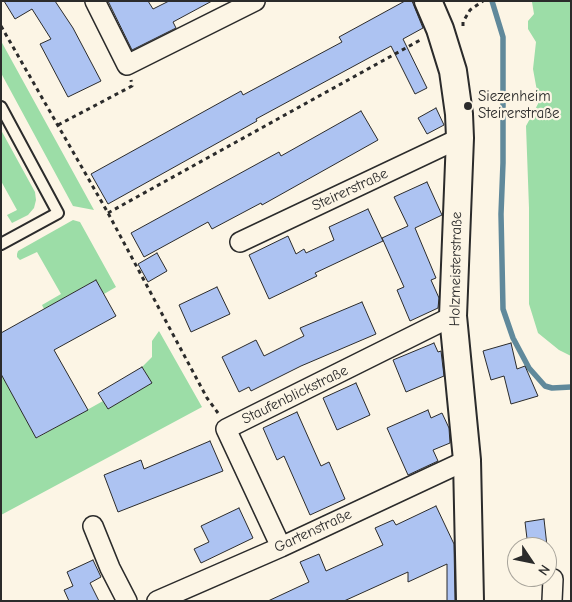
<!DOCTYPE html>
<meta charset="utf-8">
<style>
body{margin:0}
#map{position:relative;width:572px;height:602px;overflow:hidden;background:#fcf5e5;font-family:"Comic Neue",sans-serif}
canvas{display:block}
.frame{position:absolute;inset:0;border:2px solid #2b2b2b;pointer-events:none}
.north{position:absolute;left:507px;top:537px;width:50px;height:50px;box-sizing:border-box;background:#fcf5e5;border:1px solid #a8a49b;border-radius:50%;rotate:124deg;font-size:14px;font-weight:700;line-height:20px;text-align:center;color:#2b2b2b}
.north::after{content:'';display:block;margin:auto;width:18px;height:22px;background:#2b2b2b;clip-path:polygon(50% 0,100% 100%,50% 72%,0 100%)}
</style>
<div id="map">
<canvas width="572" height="602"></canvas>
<div class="frame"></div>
<div class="north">N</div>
</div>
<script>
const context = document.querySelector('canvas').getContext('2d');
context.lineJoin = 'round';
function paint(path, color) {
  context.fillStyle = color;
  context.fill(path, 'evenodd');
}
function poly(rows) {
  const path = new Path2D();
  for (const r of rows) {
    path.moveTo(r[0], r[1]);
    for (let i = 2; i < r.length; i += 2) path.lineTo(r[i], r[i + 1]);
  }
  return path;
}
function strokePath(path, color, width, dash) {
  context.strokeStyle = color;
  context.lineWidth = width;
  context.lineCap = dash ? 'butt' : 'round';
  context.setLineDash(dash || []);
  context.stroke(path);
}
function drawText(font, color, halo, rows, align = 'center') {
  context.font = font + ' "Comic Neue",sans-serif';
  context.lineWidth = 4.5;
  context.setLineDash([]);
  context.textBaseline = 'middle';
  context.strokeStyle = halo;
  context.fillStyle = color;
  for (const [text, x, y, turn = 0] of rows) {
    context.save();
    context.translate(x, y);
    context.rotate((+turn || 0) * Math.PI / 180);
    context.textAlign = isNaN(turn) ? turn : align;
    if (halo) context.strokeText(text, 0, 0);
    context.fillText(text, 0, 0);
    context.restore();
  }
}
paint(poly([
 [535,1,571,1,571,356,559,350,538,333,529,304,529,208,526,126,539,102,533,69,536,42,528,29,528,21,534,14,532,2],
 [1,41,94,210,73,206,1,73],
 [1,130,35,192,36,200,34,208,28,215,12,223,7,215,17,210,1,181],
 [73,220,80,222,116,287,104,294,96,280,44,309,42,305,61,294,37,252,20,260,17,257,17,254,18,251],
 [159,331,202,407,1,515,1,374,37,438,103,401,108,409,151,383,142,367,152,357,152,341]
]), '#9cdda7');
strokePath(poly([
 [492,1,503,37,503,163,501,214,503,309,513,338,529,368,545,386,552,388,571,387]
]), '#60899b', 5.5);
const building = poly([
 [4,1,55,1,73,28,101,81,68,97,40,44,51,39,32,9,15,19,4,1],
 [108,1,148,1,153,9,169,1,212,1,173,22,176,28,132,50,108,1],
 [405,1,412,1,423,28,403,39,427,88,415,94,391,46,256,119,257,121,108,204,91,174,241,91,243,95,342,42,339,37,405,1],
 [436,108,444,125,427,134,418,118,436,108],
 [361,111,378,140,262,205,261,203,212,229,208,222,144,257,131,233,279,152,281,156,361,111],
 [427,182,442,215,415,228,436,278,431,280,439,298,438,308,410,321,397,290,404,287,382,238,408,226,394,197,427,182],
 [368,209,383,241,315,273,317,276,269,299,249,255,288,236,296,254,304,249,306,253,334,240,329,227,368,209],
 [157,253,167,271,148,282,138,264,157,253],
 [96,280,116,316,54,350,88,410,36,438,1,374,1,333,96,280],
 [217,287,230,314,191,332,179,305,217,287],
 [362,302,376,334,301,366,251,391,249,387,239,392,222,357,256,340,264,356,304,336,300,328,362,302],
 [434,343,438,352,441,351,444,376,406,392,393,360,434,343],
 [511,343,517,369,525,366,538,396,511,404,504,376,491,380,483,351,511,343],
 [142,367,152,383,108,409,98,393,142,367],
 [356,383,370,415,337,430,323,398,356,383],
 [428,410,431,418,442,413,449,428,450,443,433,450,438,461,408,475,387,428,428,410],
 [297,412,321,466,329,462,345,499,310,515,284,456,277,460,263,428,297,412],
 [210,441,223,471,118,512,104,475,141,460,144,469,210,441],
 [436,506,454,544,455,601,447,601,447,564,408,582,408,572,344,601,268,601,309,582,300,562,319,554,326,571,383,545,375,528,393,520,396,525,436,506],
 [239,508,253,538,201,563,194,549,209,542,201,526,239,508],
 [544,519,547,546,528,547,525,522,544,519],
 [93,560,101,577,90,583,99,601,69,601,64,590,73,586,67,572,93,560]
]);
paint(building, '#adc3f2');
strokePath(building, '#2b2b2b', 1);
const lane = poly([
 [1,107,58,213,1,244]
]);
const street = poly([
 [95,1,127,65,255,1],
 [240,242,460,138],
 [93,526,110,568,127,601],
 [281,547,226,429,453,316],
 [157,601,281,547,467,460],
 [552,601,553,579]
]);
const secondary = poly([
 [428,1,440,29,453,71,459,114,460,138,453,316,467,460,470,601]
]);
strokePath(lane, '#2b2b2b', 14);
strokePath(street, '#2b2b2b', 22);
strokePath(secondary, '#2b2b2b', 30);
strokePath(poly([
 [1,26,108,213,207,398,218,413],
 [463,26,463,22,470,10,483,1],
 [58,125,132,86,131,80],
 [108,213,422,39]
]), '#2b2b2b', 3, [4, 4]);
strokePath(lane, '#fcf5e5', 10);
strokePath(street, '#fcf5e5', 19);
strokePath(secondary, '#fcf5e5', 26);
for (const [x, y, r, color] of [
 [468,106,5,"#2b2b2b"]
]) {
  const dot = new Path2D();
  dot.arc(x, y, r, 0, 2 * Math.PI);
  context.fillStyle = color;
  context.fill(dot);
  strokePath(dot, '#fcf5e5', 2);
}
drawText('15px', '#2b2b2b', '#fcf5e5', [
 ["Siezenheim",478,97],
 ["Steirerstraße",478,114]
], 'left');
drawText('15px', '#2b2b2b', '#fcf5e5', [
 ["Steirerstraße",350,190,-25],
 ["Holzmeisterstraße",456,269,-89],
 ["Staufenblickstraße",295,395,-26],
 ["Gartenstraße",313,531,-25]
]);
</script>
